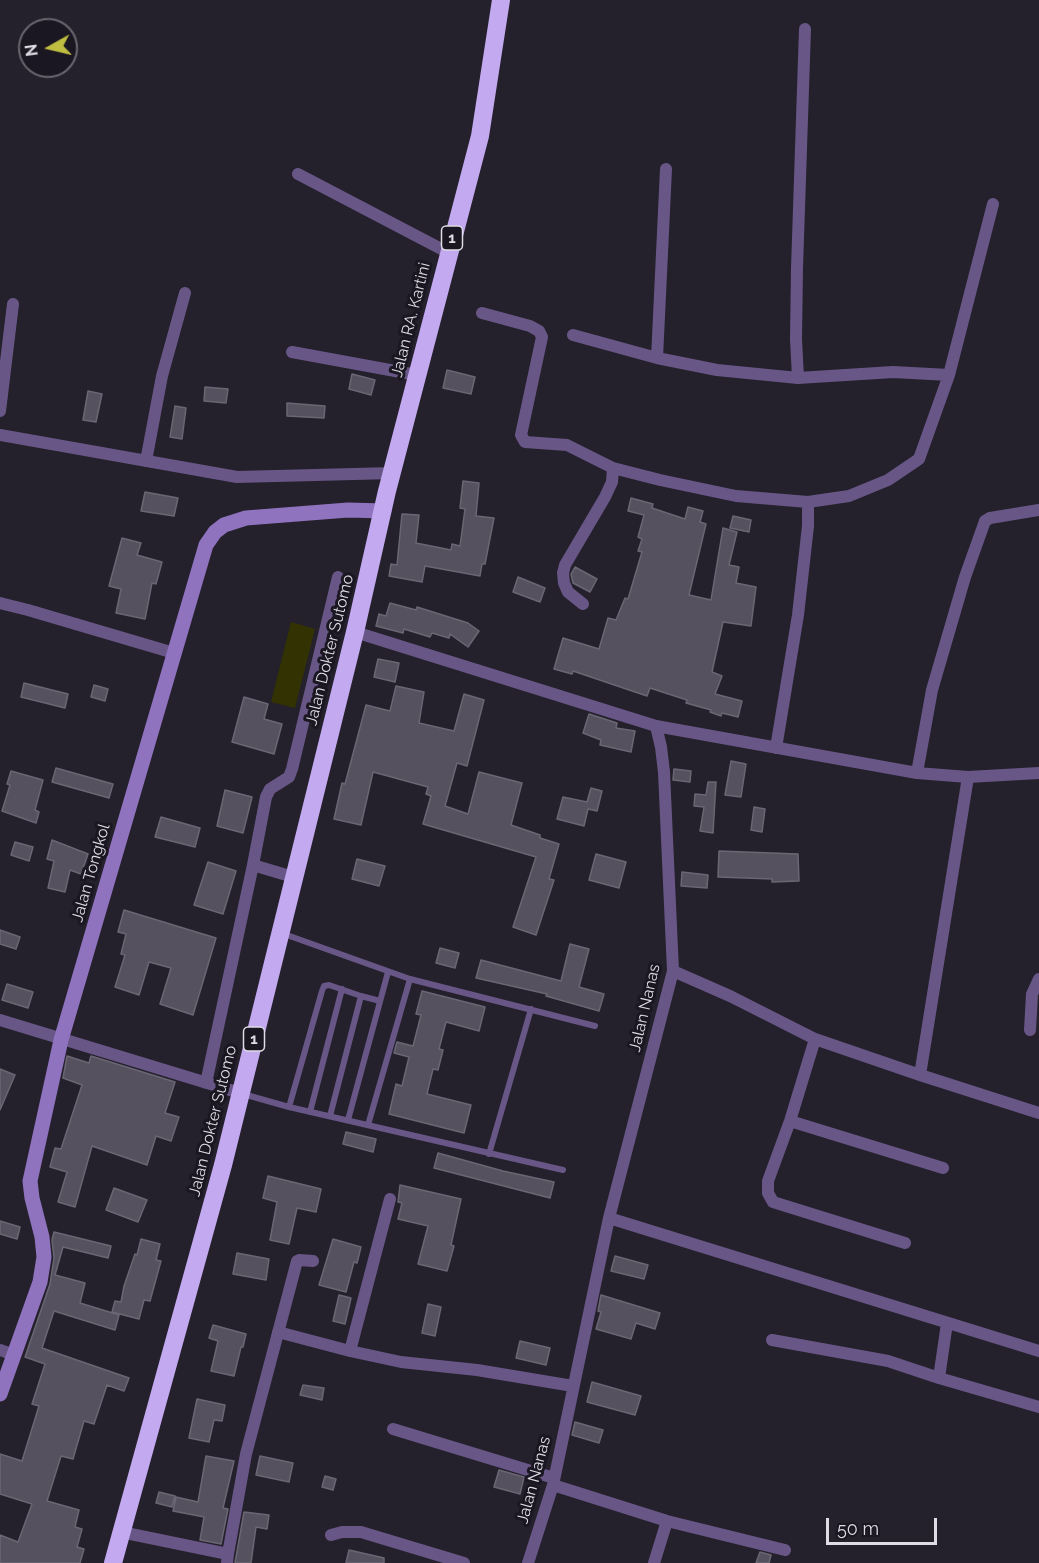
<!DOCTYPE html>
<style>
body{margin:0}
#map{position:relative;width:1039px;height:1563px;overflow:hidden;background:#24202c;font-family:Raleway,sans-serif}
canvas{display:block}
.north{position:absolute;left:18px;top:18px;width:60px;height:60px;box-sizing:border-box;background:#1b1722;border:2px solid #696670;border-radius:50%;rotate:262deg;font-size:16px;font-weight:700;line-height:24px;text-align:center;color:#dedce4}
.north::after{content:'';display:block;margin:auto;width:21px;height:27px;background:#c0be41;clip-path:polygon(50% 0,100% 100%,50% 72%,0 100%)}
.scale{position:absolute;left:826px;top:1518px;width:111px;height:27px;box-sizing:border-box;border:3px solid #dedce4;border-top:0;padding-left:8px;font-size:18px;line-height:21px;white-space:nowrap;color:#dedce4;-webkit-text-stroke:4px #1b1722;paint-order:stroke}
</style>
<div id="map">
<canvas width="1039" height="1563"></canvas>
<div class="north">N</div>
<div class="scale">50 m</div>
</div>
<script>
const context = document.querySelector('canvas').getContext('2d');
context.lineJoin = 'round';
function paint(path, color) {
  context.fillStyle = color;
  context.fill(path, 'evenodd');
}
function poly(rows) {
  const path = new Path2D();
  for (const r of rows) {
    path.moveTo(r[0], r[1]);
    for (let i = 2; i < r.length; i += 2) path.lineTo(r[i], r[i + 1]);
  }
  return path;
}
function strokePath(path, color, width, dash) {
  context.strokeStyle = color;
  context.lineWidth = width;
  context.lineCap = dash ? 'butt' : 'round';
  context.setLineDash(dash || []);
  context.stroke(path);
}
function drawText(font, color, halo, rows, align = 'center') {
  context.font = font + ' Raleway,sans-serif';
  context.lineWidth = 6;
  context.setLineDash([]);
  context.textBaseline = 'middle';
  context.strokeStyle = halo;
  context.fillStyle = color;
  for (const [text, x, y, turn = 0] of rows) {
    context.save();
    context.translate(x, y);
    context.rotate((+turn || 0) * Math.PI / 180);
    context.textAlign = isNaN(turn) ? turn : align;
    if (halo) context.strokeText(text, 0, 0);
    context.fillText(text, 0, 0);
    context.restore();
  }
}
paint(poly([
 [291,622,315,629,295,708,271,702]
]), '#333202');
const building = poly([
 [447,370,475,377,471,394,443,388,447,370],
 [352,374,375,380,371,395,349,389,352,374],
 [205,387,228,389,226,403,204,401,205,387],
 [88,391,102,394,96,422,83,420,88,391],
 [287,403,325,406,324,418,287,416,287,403],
 [175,406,186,408,182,439,170,437,175,406],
 [463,481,479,483,476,516,494,518,485,564,482,564,480,576,425,566,422,582,389,576,391,564,397,565,402,514,419,515,416,543,451,550,452,544,460,546,465,509,460,508,463,481],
 [145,492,178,498,174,516,141,511,145,492],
 [631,498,653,504,652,508,685,519,688,507,703,511,700,522,706,524,689,595,711,600,723,528,737,532,729,565,739,567,736,583,756,587,751,626,723,622,712,672,722,676,715,694,742,701,738,717,722,713,721,716,710,712,711,710,686,703,687,700,650,688,647,696,573,671,572,674,554,669,563,638,599,649,608,618,616,620,625,598,628,599,642,552,638,551,642,539,638,537,644,515,628,511,631,498],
 [733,516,751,520,749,532,730,528,733,516],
 [122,538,141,543,137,555,162,562,156,584,152,583,145,619,116,613,121,589,109,586,122,538],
 [575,567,597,579,590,592,573,583,571,574,575,567],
 [518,577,545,588,540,602,513,592,518,577],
 [390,603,416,610,417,607,468,623,479,631,468,647,450,634,449,638,432,633,430,637,404,629,403,633,376,626,379,614,386,616,390,603],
 [378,659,399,663,395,682,374,677,378,659],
 [24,683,68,694,65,708,21,697,24,683],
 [94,685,108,689,105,701,91,697,94,685],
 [396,686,424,692,419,723,454,731,464,694,484,700,467,766,457,763,445,806,468,814,479,772,522,783,511,825,540,835,540,838,559,844,549,879,554,880,536,935,513,927,536,857,423,824,431,796,426,794,428,787,373,772,361,825,334,819,342,783,345,784,366,705,390,711,396,686],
 [244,697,268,704,264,719,282,724,274,754,232,742,244,697],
 [589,714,617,723,616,728,635,731,631,752,600,745,601,740,583,733,589,714],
 [731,761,746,764,741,797,725,795,731,761],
 [56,768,113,784,109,798,52,782,56,768],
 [674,769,691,771,690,782,673,780,674,769],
 [11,771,43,780,35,810,39,812,36,823,2,811,10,785,7,784,11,771],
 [708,782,716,782,713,833,700,831,704,807,694,806,695,794,706,795,708,782],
 [591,788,602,791,597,811,588,809,584,826,557,819,563,797,587,802,591,788],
 [225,790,252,797,243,833,217,826,225,790],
 [754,807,765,809,762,832,751,830,754,807],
 [161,817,200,828,195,847,155,837,161,817],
 [52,840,88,854,81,874,70,870,65,892,48,888,54,861,47,859,52,840],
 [15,842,33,847,29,861,11,855,15,842],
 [719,851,798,854,799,881,772,882,772,879,718,877,719,851],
 [596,854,626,862,619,888,589,880,596,854],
 [357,859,385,866,379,886,352,879,357,859],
 [208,862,236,871,223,914,194,905,208,862],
 [682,872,708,875,707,888,681,886,682,872],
 [124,910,216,938,193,1015,160,1004,171,968,149,962,139,995,115,987,125,955,121,954,126,934,118,932,124,910],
 [0,930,20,937,16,949,0,944,0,930],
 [570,944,589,949,579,987,604,994,599,1011,546,996,547,994,476,978,481,960,561,981,570,944],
 [440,948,459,953,455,968,436,963,440,948],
 [7,984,33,992,28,1008,2,1000,7,984],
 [422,991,485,1007,479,1031,446,1022,439,1049,443,1050,438,1070,433,1069,427,1094,471,1105,464,1133,389,1114,396,1084,402,1086,409,1057,394,1053,397,1042,413,1046,421,1015,416,1014,422,991],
 [67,1056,89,1063,91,1056,175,1082,165,1113,179,1117,171,1141,156,1136,147,1165,92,1146,75,1207,58,1202,67,1172,50,1167,55,1148,61,1149,82,1085,63,1078,67,1056],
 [0,1069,15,1075,0,1110,0,1069],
 [346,1132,376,1139,373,1152,343,1144,346,1132],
 [438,1153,503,1171,554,1182,550,1198,434,1168,438,1153],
 [268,1176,321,1189,316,1212,297,1208,289,1244,270,1240,277,1202,263,1198,268,1176],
 [400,1185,461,1199,451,1245,454,1246,447,1271,418,1264,428,1226,398,1219,402,1203,398,1202,400,1185],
 [114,1188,147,1200,138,1222,106,1210,114,1188],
 [0,1221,20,1227,17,1239,0,1234,0,1221],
 [54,1232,111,1246,108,1258,63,1247,55,1275,85,1283,80,1303,119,1315,115,1330,54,1311,42,1348,129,1378,124,1391,107,1385,94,1424,84,1421,73,1459,61,1456,47,1501,79,1510,75,1527,82,1529,77,1547,84,1549,80,1563,0,1563,0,1535,18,1542,32,1504,0,1494,0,1454,22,1461,39,1406,32,1404,45,1364,25,1357,50,1284,54,1258,52,1240,54,1232],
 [141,1239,160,1244,156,1260,161,1261,150,1301,144,1300,139,1319,112,1312,115,1301,121,1302,124,1286,135,1254,137,1255,141,1239],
 [333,1239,361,1247,357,1263,354,1262,346,1292,319,1285,333,1239],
 [237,1253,269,1259,266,1280,233,1274,237,1253],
 [615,1256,648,1265,644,1279,611,1271,615,1256],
 [339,1295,351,1298,345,1324,333,1321,339,1295],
 [601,1295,660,1313,655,1329,636,1323,631,1339,596,1329,601,1312,598,1311,601,1295],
 [428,1304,441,1307,435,1336,422,1333,428,1304],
 [213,1325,246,1334,243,1347,241,1347,234,1376,211,1371,218,1341,209,1338,213,1325],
 [520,1341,550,1348,546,1365,516,1358,520,1341],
 [592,1382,641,1396,635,1415,587,1402,592,1382],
 [303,1385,324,1388,322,1400,300,1395,303,1385],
 [197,1399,225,1405,222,1421,214,1420,209,1442,189,1438,197,1399],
 [575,1422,603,1430,599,1443,572,1435,575,1422],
 [206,1456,234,1461,223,1508,228,1509,221,1544,200,1540,204,1517,173,1511,176,1497,198,1502,206,1456],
 [260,1456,293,1463,289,1482,256,1475,260,1456],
 [499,1470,524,1477,520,1494,494,1487,499,1470],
 [325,1476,336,1479,333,1490,322,1487,325,1476],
 [159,1492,175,1496,172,1507,156,1503,159,1492],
 [244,1512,269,1515,267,1529,256,1527,251,1563,235,1563,244,1512],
 [349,1550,384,1558,384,1563,346,1563,349,1550],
 [760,1552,771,1555,769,1563,756,1563,760,1552]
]);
paint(building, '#56515f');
strokePath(building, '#6b6674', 1.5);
strokePath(poly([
 [284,934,410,979,595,1026],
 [361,996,380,1001],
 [243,1094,289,1107,563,1170],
 [289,1107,322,991,324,986,329,985,361,996,330,1116],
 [310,1112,342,989],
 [348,1120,388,972],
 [368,1125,410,979],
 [489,1154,531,1009]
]), '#685786', 6);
strokePath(poly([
 [298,174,449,253],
 [482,313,530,326,539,331,542,337,521,435,525,442,567,445,613,468,660,480,736,496,808,502,849,496,888,480,919,459,949,375,993,204],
 [573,335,657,358,717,370,798,378,893,372,949,375],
 [292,352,417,375],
 [657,358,666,169],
 [798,378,796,339,797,268,805,29],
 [0,411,13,304],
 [0,435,237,477,393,473],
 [146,461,162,376,185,293],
 [0,603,28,610,174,653],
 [583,604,568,592,564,583,563,573,565,565,605,497,612,482,613,468],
 [355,632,656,726,661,747,664,772,673,971,609,1218,553,1485,528,1563],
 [656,726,917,773,968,777,1039,773],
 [776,748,798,615,808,526,808,502],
 [917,773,932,690,965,577,985,521,990,518,1039,510],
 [253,865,266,797,270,789,289,777,292,769,338,577],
 [673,971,730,996,815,1039,920,1075,1039,1113],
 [0,1020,240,1093],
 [1030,1030,1032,994,1039,979],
 [815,1039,790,1121,768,1181,768,1193,773,1202,905,1243],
 [920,1075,968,777],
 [206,1083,253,865,293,877],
 [790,1121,943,1168],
 [609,1218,1039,1351],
 [278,1332,350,1351,401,1362,477,1370,573,1386],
 [772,1340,888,1361,939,1378,947,1323],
 [0,1350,14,1355],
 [350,1351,390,1199],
 [939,1378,1039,1407],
 [393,1429,554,1478],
 [553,1485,667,1521,785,1550],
 [121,1532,228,1554,227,1563],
 [331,1535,342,1532,361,1532,464,1563],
 [228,1554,246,1454,297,1261,299,1260,313,1261],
 [654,1563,667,1521]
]), '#685786', 12);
strokePath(poly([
 [0,1394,40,1282,44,1257,42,1237,32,1198,30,1181,61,1040,206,545,215,532,224,525,246,518,348,510,384,511]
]), '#9073bf', 15);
strokePath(poly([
 [113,1563,223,1165,355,632,387,491,480,136,501,0]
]), '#c3a9f0', 18);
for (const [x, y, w] of [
 [452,238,21],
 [254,1039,21]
]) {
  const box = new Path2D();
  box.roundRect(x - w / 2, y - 12, w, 24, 4.5);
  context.fillStyle = '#1b1722';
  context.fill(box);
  strokePath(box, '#dedce4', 1.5);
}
drawText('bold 15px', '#dedce4', null, [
 ["1",452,238],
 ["1",254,1039]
]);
drawText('16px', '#dedce4', '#1b1722', [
 ["Jalan RA. Kartini",411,320,-76],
 ["Jalan Dokter Sutomo",330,650,-76],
 ["Jalan Tongkol",91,873,-74],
 ["Jalan Nanas",645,1008,-77],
 ["Jalan Dokter Sutomo",213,1121,-76],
 ["Jalan Nanas",534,1480,-75]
]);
</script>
